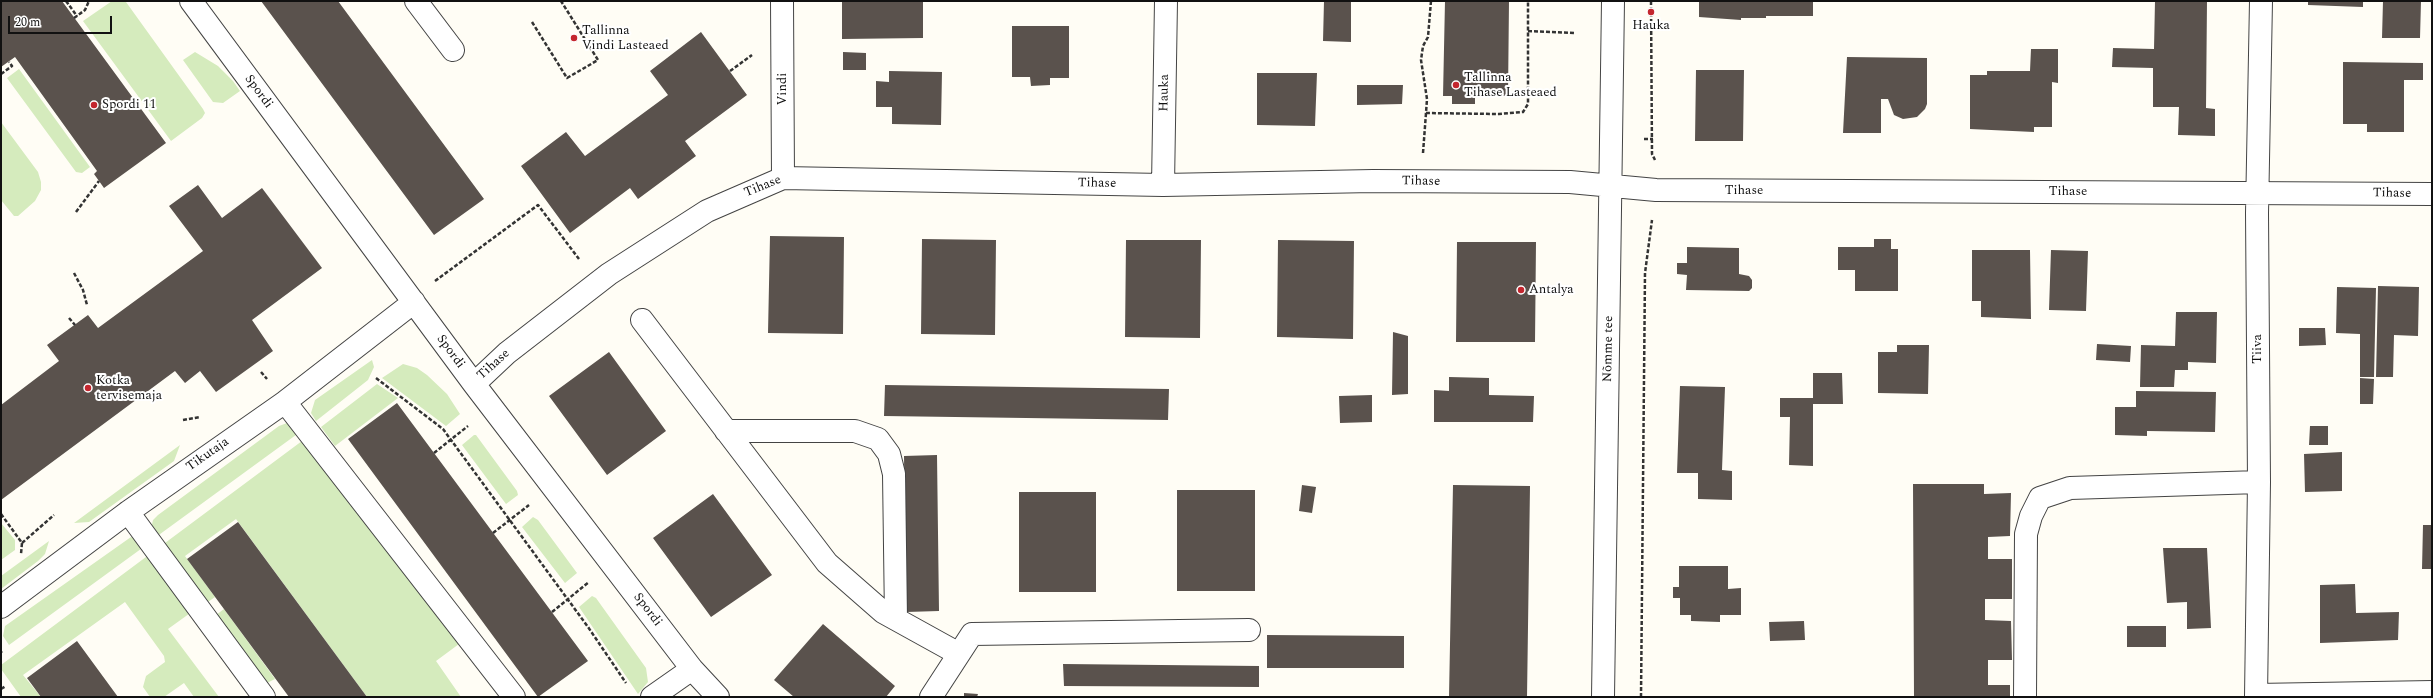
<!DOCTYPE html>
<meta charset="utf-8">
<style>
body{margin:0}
#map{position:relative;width:2433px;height:698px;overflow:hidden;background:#fffdf5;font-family:Spectral,serif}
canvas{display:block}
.frame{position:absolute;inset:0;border:2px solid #111;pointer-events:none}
.scale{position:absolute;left:8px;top:16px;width:104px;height:18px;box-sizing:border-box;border:2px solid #111;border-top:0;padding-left:5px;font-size:12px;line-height:14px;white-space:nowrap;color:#111;-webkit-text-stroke:3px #fff;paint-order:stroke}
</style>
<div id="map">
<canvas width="2433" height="698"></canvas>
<div class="frame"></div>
<div class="scale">20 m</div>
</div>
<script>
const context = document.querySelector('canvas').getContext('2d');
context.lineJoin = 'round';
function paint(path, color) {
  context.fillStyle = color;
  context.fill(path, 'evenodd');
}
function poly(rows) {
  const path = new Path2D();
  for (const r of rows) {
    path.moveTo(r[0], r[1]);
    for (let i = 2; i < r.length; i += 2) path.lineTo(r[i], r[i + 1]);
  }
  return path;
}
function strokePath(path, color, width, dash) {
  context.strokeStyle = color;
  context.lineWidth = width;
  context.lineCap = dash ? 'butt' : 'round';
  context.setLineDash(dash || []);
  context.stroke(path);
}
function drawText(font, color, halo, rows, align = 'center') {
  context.font = font + ' Spectral,serif';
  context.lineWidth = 4;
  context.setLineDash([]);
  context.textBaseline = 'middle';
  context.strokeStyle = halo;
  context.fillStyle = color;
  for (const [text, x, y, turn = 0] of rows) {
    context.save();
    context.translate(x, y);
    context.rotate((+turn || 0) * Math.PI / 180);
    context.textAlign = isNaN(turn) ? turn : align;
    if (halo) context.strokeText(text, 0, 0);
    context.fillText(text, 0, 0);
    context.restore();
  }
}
paint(poly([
 [112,1,126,2,203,109,205,113,202,118,171,141,83,21],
 [195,52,218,66,233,81,240,91,223,103,213,102,183,60],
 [19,69,90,167,82,173,76,172,7,78],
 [1,122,38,172,41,182,41,190,35,201,18,216,14,216,1,200],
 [372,360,374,367,368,380,316,421,311,413,315,400],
 [403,364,417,368,427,375,447,394,460,414,446,426,382,378],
 [377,384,398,398,335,446,321,427],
 [287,423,300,432,156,537,151,529,153,520,158,515,279,426],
 [474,435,476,435,517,491,518,495,506,504,462,445],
 [306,438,459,644,436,661,461,697,367,697,236,519,185,556,215,597,208,602,202,600,165,550,165,543],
 [180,445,174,461,89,522,74,523],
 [533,517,538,520,577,573,565,583,522,527],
 [1,523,15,540,15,550,1,560],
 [131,537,140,541,145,546,9,645,3,636,5,626],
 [49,541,45,554,38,561,1,589,1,576],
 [150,554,193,611,168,629,219,697,194,697,184,683,164,697,150,697,143,687,146,676,165,662,164,656,125,602,23,675,41,697,21,697,1,669,1,665],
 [592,596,596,598,646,668,648,682,638,694,579,607],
 [224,609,275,679,267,683,216,615]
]), '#d5ebbd');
paint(poly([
 [1,1,62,1,166,143,104,188,94,174,97,171,15,57,1,67],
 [261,1,338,1,484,199,434,235],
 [842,1,923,1,923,38,842,39],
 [1324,1,1351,1,1351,42,1323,41],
 [1445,1,1509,1,1508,96,1475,96,1475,104,1452,104,1452,96,1443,96],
 [1699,1,1813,1,1813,16,1766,16,1766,18,1741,18,1741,20,1699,17],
 [2155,1,2207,1,2206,108,2215,109,2215,136,2178,135,2179,107,2153,107,2153,68,2112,67,2113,48,2154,49],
 [2308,1,2363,1,2363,7,2308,5],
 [2383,1,2421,1,2420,38,2382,38],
 [1012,26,1069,26,1069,78,1050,78,1050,85,1031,86,1030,77,1012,77],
 [701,32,747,95,685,141,696,156,638,199,630,188,570,233,521,166,566,132,585,156,668,95,650,71],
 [2031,49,2058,49,2058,83,2052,82,2052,127,2034,127,2034,132,1970,129,1970,75,1987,75,1987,71,2030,71],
 [843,52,866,53,866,70,843,70],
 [1847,57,1927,58,1927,104,1925,109,1917,117,1903,119,1894,115,1888,99,1881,99,1881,133,1843,133],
 [2343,62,2423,63,2423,80,2404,80,2404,132,2367,132,2367,124,2343,124],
 [1696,70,1744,70,1743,141,1695,141],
 [889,71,942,72,941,125,892,124,892,107,876,107,876,81,889,82],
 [1257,73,1317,73,1315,126,1257,125],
 [1357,85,1403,85,1402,104,1357,105],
 [198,185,222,218,262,188,322,268,252,320,273,351,216,392,200,371,185,383,175,371,1,500,1,405,59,361,47,345,88,315,98,328,203,251,169,206],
 [770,236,844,237,843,334,768,333],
 [922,239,996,240,995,335,921,334],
 [1874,239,1891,239,1891,249,1898,249,1898,291,1855,291,1855,270,1838,270,1838,247,1874,247],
 [1126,240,1201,240,1200,338,1125,337],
 [1278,240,1354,241,1353,339,1277,337],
 [1457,242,1536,242,1535,342,1456,342],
 [1687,247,1739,248,1739,274,1749,276,1752,280,1752,288,1749,291,1686,290,1687,275,1677,274,1677,263,1687,263],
 [1972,250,2030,250,2031,319,1981,317,1981,301,1972,301],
 [2051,250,2088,251,2086,311,2049,310],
 [2378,286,2419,287,2418,336,2394,335,2393,377,2376,377],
 [2337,287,2376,288,2374,377,2360,377,2360,334,2336,333],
 [2176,312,2217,312,2216,363,2188,362,2188,370,2175,370,2174,387,2140,387,2141,345,2175,346],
 [2299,328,2325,328,2326,345,2299,346],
 [1393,332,1408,336,1408,394,1392,395],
 [2097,344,2131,346,2130,362,2096,360],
 [1897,345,1929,345,1928,394,1878,393,1878,352,1897,352],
 [609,352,666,431,607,475,549,396],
 [1813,373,1842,373,1843,404,1813,404,1813,466,1789,465,1790,417,1780,417,1780,398,1813,398],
 [1449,377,1489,378,1489,395,1534,396,1533,422,1434,422,1434,390,1449,391],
 [2360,378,2374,379,2373,404,2360,404],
 [885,385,1169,389,1168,420,884,416],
 [1680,386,1725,387,1722,470,1732,471,1732,500,1698,499,1698,473,1677,473],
 [2136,391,2216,392,2215,432,2147,431,2147,436,2115,435,2115,407,2136,407],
 [1372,395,1372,422,1340,423,1339,396],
 [397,403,588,661,538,697,348,439],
 [2310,426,2328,426,2328,445,2309,445],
 [2342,452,2342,491,2305,492,2304,454],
 [937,455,939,611,906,612,904,456],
 [1913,484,1984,484,1984,494,2011,493,2010,536,1988,537,1988,559,2012,559,2012,599,1985,599,1985,620,2011,621,2012,660,1988,660,1988,685,2010,685,2010,697,1914,697],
 [1302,485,1316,487,1312,513,1299,511],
 [1453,485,1530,486,1527,697,1449,697],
 [1177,490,1255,490,1255,591,1177,591],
 [1019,492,1096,492,1096,592,1019,592],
 [713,494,772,575,711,617,653,538],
 [238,522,367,697,289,697,187,559],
 [2423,525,2432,525,2432,569,2422,569],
 [2163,548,2207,548,2211,628,2187,629,2187,602,2167,603],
 [1679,566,1728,566,1728,589,1741,588,1741,615,1720,615,1720,622,1691,621,1691,615,1680,615,1680,598,1673,598,1673,587,1679,587],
 [2355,584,2356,613,2399,612,2398,640,2320,643,2320,585],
 [1804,621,1805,640,1770,641,1769,622],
 [823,624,895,686,886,697,794,697,774,680],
 [2127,626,2166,626,2166,647,2127,647],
 [1267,635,1404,636,1404,668,1267,668],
 [77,641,118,697,41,697,27,678],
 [1063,664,1259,666,1259,687,1064,686],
 [964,693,978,694,977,697,964,697],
 [1101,696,1119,696,1119,697,1101,697]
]), '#5a524d');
const minor = poly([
 [191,1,474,384,692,669,718,697],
 [416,1,453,50],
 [782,1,783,178],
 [1163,185,1166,1],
 [642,320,827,563,883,612,959,654],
 [474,384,507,353,609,274,707,211,783,178,1163,185,1373,181,1570,182,1656,190,2432,194],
 [285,402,514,697],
 [726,431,855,431,878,439,889,454,894,474,896,619],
 [128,512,264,697],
 [1,607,128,512,285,402,414,302],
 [2256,695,2432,692],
 [652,697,692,669],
 [931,697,972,634,1249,630],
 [1603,697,1613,1],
 [2025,697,2026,534,2031,516,2040,498,2070,488,2259,482],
 [2256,697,2259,482,2257,213,2261,1]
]);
strokePath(minor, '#444', 24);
strokePath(poly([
 [66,1,77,16],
 [1431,1,1428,37,1423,46,1421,60,1427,99,1426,113,1499,114,1523,112,1528,104,1528,1],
 [1651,1,1652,154,1655,160],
 [74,18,85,10,89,1],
 [532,22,567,78,598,60,561,1],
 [1528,31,1575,33],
 [730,71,752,55],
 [1,74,12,66,9,62],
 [1644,139,1653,139],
 [1423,153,1426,113],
 [76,212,99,181],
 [74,273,83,290,87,305],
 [435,281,538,205,579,259],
 [69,318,75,325],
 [261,372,267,379],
 [376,378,443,429,588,627,626,683],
 [183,420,200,417],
 [434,453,468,426],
 [1,514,22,543,21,554],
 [493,533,529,505],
 [22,543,54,515],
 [552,612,589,582],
 [1,652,2,653],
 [1,689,6,686],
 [1641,697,1645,273,1652,220]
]), '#333', 2.5, [4, 2]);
strokePath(minor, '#fff', 22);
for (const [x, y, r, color] of [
 [1651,12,4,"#c4262e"],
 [574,38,4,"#c4262e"],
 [1456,85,4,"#c4262e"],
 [94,105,4,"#c4262e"],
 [1521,290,4,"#c4262e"],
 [88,388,4,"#c4262e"]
]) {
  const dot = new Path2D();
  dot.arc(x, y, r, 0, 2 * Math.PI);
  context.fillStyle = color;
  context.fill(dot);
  strokePath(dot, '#fff', 1.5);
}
drawText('13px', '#111', '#fff', [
 ["Hauka",1651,26,"center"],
 ["Tallinna",582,31],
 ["Vindi Lasteaed",582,46],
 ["Tallinna",1464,78],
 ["Tihase Lasteaed",1464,93],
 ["Spordi 11",102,105],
 ["Antalya",1529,290],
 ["Kotka",96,381],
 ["tervisemaja",96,396]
], 'left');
drawText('13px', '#111', '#fff', [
 ["Vindi",783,89,-90],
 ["Spordi",258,92,54],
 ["Hauka",1165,93,-89],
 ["Tihase",1421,182,1],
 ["Tihase",1097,184,1],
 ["Tihase",763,187,-22],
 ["Tihase",1744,191],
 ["Tihase",2068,192],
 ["Tihase",2392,194,1],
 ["Nõmme tee",1609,349,-89],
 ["Tiiva",2258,349,-90],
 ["Spordi",450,352,54],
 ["Tihase",494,365,-42],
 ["Tikutaja",208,455,-35],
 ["Spordi",647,610,53]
]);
</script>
